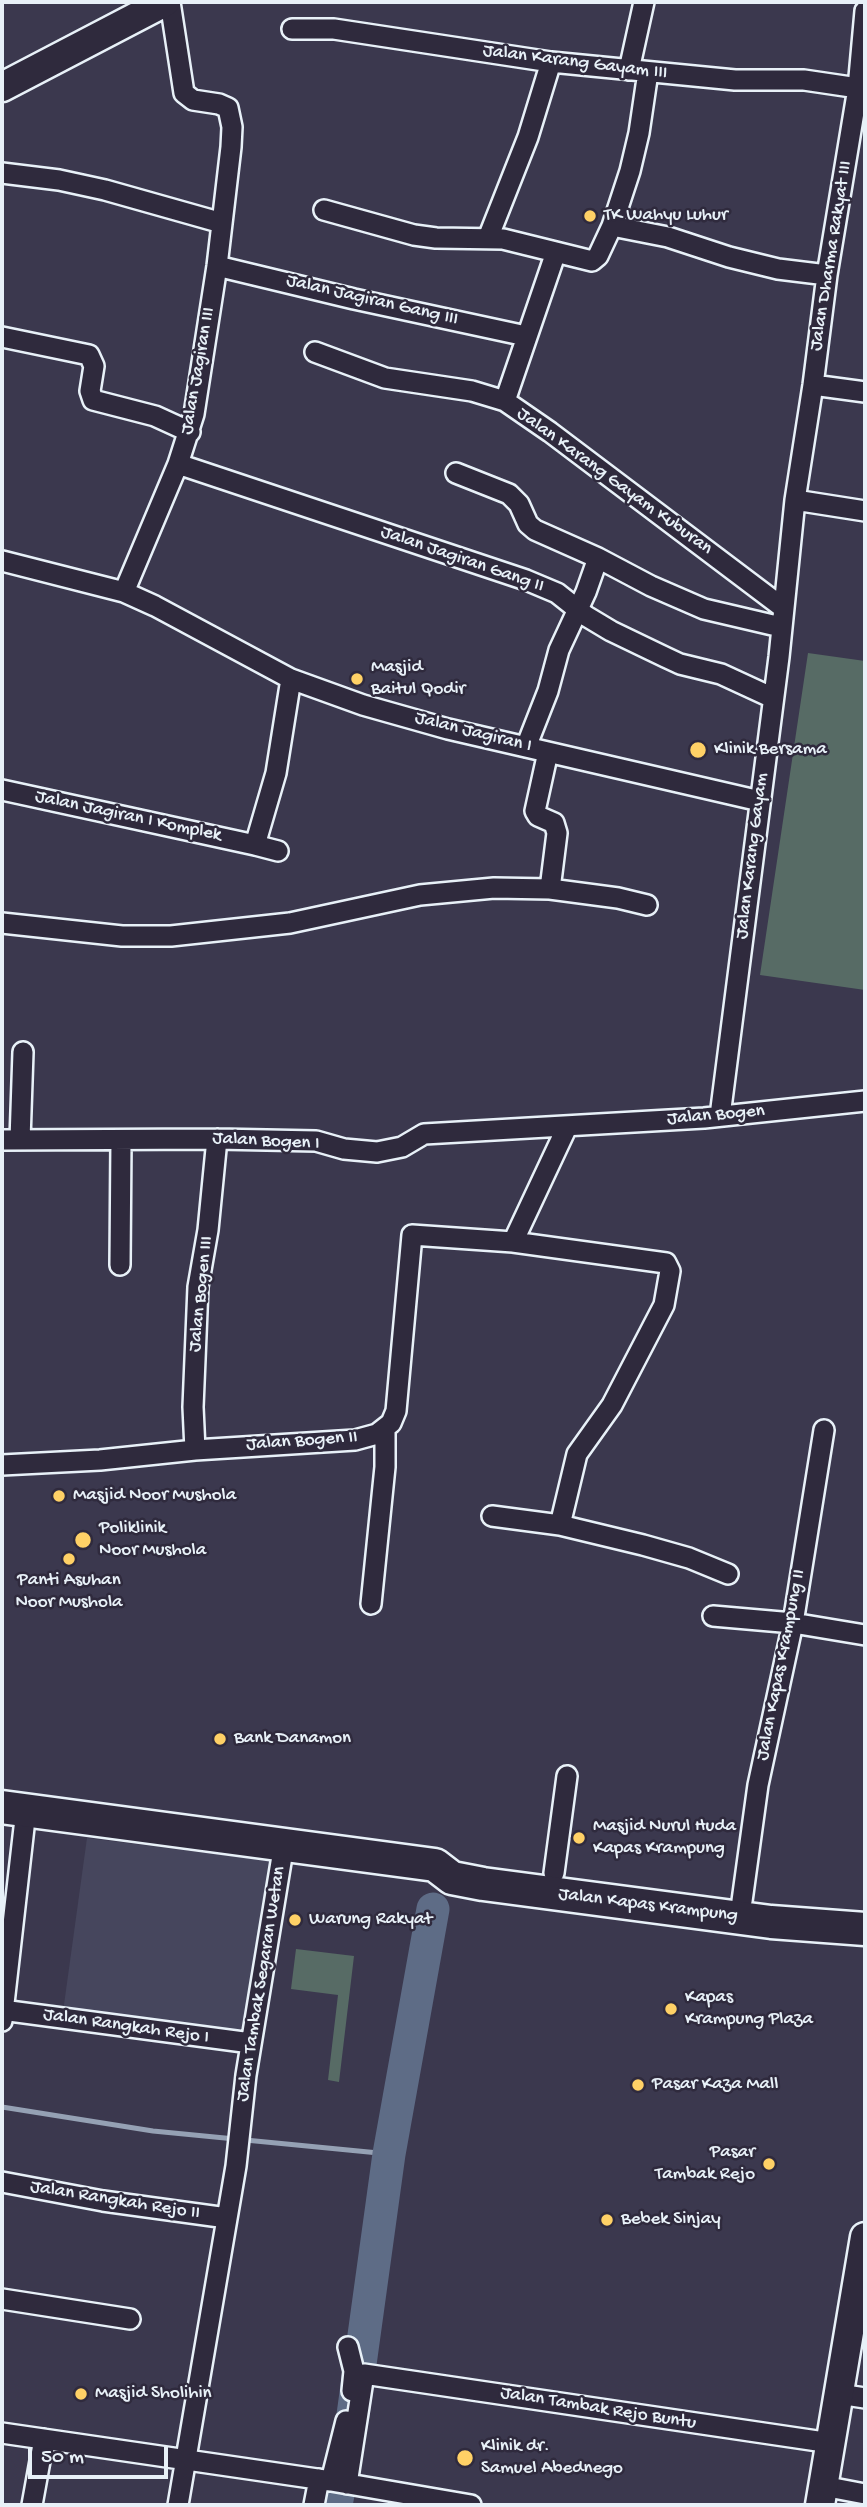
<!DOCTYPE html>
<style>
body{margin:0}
#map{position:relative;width:867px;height:2507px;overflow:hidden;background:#3b384e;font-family:"Gochi Hand",sans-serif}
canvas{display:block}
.frame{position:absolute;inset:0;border:4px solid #e8f1f8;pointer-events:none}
.scale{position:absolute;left:28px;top:2447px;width:140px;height:32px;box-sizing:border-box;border:4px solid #e8f1f8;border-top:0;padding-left:9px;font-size:21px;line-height:24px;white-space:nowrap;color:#e8f1f8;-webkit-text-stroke:5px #2f2a3d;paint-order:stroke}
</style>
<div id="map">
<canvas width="867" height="2507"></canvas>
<div class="frame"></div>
<div class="scale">50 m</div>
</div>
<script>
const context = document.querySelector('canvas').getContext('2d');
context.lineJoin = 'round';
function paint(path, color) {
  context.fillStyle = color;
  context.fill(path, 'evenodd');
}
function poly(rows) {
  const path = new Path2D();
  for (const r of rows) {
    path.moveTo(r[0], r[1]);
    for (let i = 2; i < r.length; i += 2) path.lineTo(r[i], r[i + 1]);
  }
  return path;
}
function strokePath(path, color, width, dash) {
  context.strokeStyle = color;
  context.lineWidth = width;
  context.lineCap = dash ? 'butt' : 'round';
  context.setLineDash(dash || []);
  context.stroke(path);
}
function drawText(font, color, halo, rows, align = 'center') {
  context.font = font + ' "Gochi Hand",sans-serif';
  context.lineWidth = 5;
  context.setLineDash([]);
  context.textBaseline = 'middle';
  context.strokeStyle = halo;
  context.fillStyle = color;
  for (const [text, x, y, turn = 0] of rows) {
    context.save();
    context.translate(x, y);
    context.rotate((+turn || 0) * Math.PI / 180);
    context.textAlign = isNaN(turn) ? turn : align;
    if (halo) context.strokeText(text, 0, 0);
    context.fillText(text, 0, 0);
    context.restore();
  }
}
paint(poly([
 [87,1838,271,1861,244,2038,63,2012]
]), '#46465d');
paint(poly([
 [808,653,865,661,865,990,760,975],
 [296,1949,354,1956,339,2082,328,2080,338,1995,291,1989]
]), '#576b65');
strokePath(poly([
 [2,2107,153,2131,389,2154]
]), '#95a1b4', 5);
strokePath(poly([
 [336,2505,353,2415,389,2154,433,1909]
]), '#5e6c86', 33);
const street = poly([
 [292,29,334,29,551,62,735,80,804,80,858,88],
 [629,70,644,2],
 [2,173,59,180,105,190,222,223],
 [324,210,414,235,436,238,503,239,592,261,598,256,612,226,630,171,639,133,648,72],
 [612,226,668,237,729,257,778,269,827,275],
 [488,238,528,137,551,62],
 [556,252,505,401,550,432,782,607],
 [217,266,354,299,526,336],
 [2,337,89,355,94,366,90,391,93,400,155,416,190,432],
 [315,352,385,378,472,391,505,401],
 [813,385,865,392],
 [178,464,526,580,557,593,586,616,611,631,665,657,680,664,721,674,773,698],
 [456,473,509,494,519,504,528,524,535,530,598,558,651,586,704,609,781,627],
 [795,500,865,511],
 [2,561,124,592,155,606,291,679,363,705,448,729,760,801],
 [124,592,178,464,194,414,217,266,231,147,232,127,228,108,219,104,193,100,184,93,170,2],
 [526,747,548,691,559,650,586,592,598,558],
 [548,752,535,811,538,816,554,823,557,833,550,889],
 [2,790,255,845,278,851],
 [255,845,276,773,291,679],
 [2,923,122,936,171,936,290,923,420,895,494,888,550,889,618,898,647,905],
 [720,1116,779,657,795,500,813,385,827,275,858,88,865,11],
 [2,1140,217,1139,316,1141,344,1149,377,1152,402,1147,424,1134,704,1118,865,1101],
 [20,1140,23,1052],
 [513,1242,567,1127],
 [120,1265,121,1140],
 [195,1450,193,1407,198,1287,208,1230,217,1139],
 [2,1465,100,1460,195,1450,355,1440,377,1434,391,1423,396,1411,412,1235,513,1242,666,1263,670,1271,664,1305,612,1405,577,1454,560,1525],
 [492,1516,560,1525,643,1545,689,1558,728,1574],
 [371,1604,385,1467,385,1428],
 [713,1616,793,1623,865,1635],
 [554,1873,567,1776],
 [742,1901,758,1785,793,1623,824,1430],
 [2,2010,251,2043],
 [2,2021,26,1810],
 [2,2182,103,2201,227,2218],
 [2,2299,130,2319],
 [348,2347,354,2371,352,2391],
 [839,2394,865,2398],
 [2,2433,331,2481,471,2505],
 [331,2481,346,2421],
 [347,2484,364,2374,831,2443],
 [823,2486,865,2494],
 [32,2505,44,2439],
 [178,2505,236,2166,246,2075,284,1844],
 [314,2505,319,2479]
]);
const secondary = poly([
 [2,87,165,2],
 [820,2505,865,2237]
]);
const primary = poly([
 [2,1807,435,1865,452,1878,483,1884,771,1922,865,1929]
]);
strokePath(street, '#e8f1f8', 24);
strokePath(secondary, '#e8f1f8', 33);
strokePath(primary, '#e8f1f8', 37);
strokePath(street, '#2f2a3d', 19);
strokePath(secondary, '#2f2a3d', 28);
strokePath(primary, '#2f2a3d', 32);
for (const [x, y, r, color] of [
 [590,216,7,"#ffd166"],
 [357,679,7,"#ffd166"],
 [698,750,9,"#ffd166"],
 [59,1496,7,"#ffd166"],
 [83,1540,9,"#ffd166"],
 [69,1559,7,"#ffd166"],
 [220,1739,7,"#ffd166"],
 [579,1838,7,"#ffd166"],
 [295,1920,7,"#ffd166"],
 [671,2009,7,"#ffd166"],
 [638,2085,7,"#ffd166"],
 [769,2164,7,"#ffd166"],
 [607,2220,7,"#ffd166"],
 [81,2394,7,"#ffd166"],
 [465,2458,9,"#ffd166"]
]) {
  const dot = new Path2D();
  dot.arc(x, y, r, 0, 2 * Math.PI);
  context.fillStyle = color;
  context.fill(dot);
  strokePath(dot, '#2f2a3d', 2.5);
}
drawText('19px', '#e8f1f8', '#2f2a3d', [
 ["Jalan Karang Gayam III",575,63,7],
 ["Jalan Dharma Rakyat III",832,256,-81],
 ["Jalan Jagiran Gang III",372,301,13],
 ["Jalan Jagiran III",199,371,-80],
 ["Jalan Karang Gayam Kuburan",614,482,36],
 ["Jalan Jagiran Gang II",462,560,19],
 ["Jalan Jagiran I",473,733,14],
 ["Jalan Jagiran I Komplek",128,817,12],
 ["Jalan Karang Gayam",753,856,-83],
 ["Jalan Bogen",716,1116,-5],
 ["Jalan Bogen I",266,1142,3],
 ["Jalan Bogen III",202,1294,-84],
 ["Jalan Bogen II",302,1442,-4],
 ["Jalan Kapas Krampung II",782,1665,-79],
 ["Jalan Kapas Krampung",648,1906,7],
 ["Jalan Tambak Segaran Wetan",262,1984,-81],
 ["Jalan Rangkah Rejo I",126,2027,8],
 ["Jalan Rangkah Rejo II",115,2201,9],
 ["Jalan Tambak Rejo Buntu",598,2409,9]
]);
drawText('19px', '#e8f1f8', '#2f2a3d', [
 ["TK Wahyu Luhur",604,216],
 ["Masjid",371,668],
 ["Baitul Qodir",371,690],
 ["Klinik Bersama",714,750],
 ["Masjid Noor Mushola",73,1496],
 ["Poliklinik",99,1529],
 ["Noor Mushola",99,1551],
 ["Panti Asuhan",69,1581,"center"],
 ["Noor Mushola",69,1603,"center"],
 ["Bank Danamon",234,1739],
 ["Masjid Nurul Huda",593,1827],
 ["Kapas Krampung",593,1849],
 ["Warung Rakyat",309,1920],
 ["Kapas",685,1998],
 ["Krampung Plaza",685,2020],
 ["Pasar Kaza Mall",652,2085],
 ["Pasar",755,2153,"right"],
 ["Tambak Rejo",755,2175,"right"],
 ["Bebek Sinjay",621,2220],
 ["Masjid Sholihin",95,2394],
 ["Klinik dr.",481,2447],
 ["Samuel Abednego",481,2469]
], 'left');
</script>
